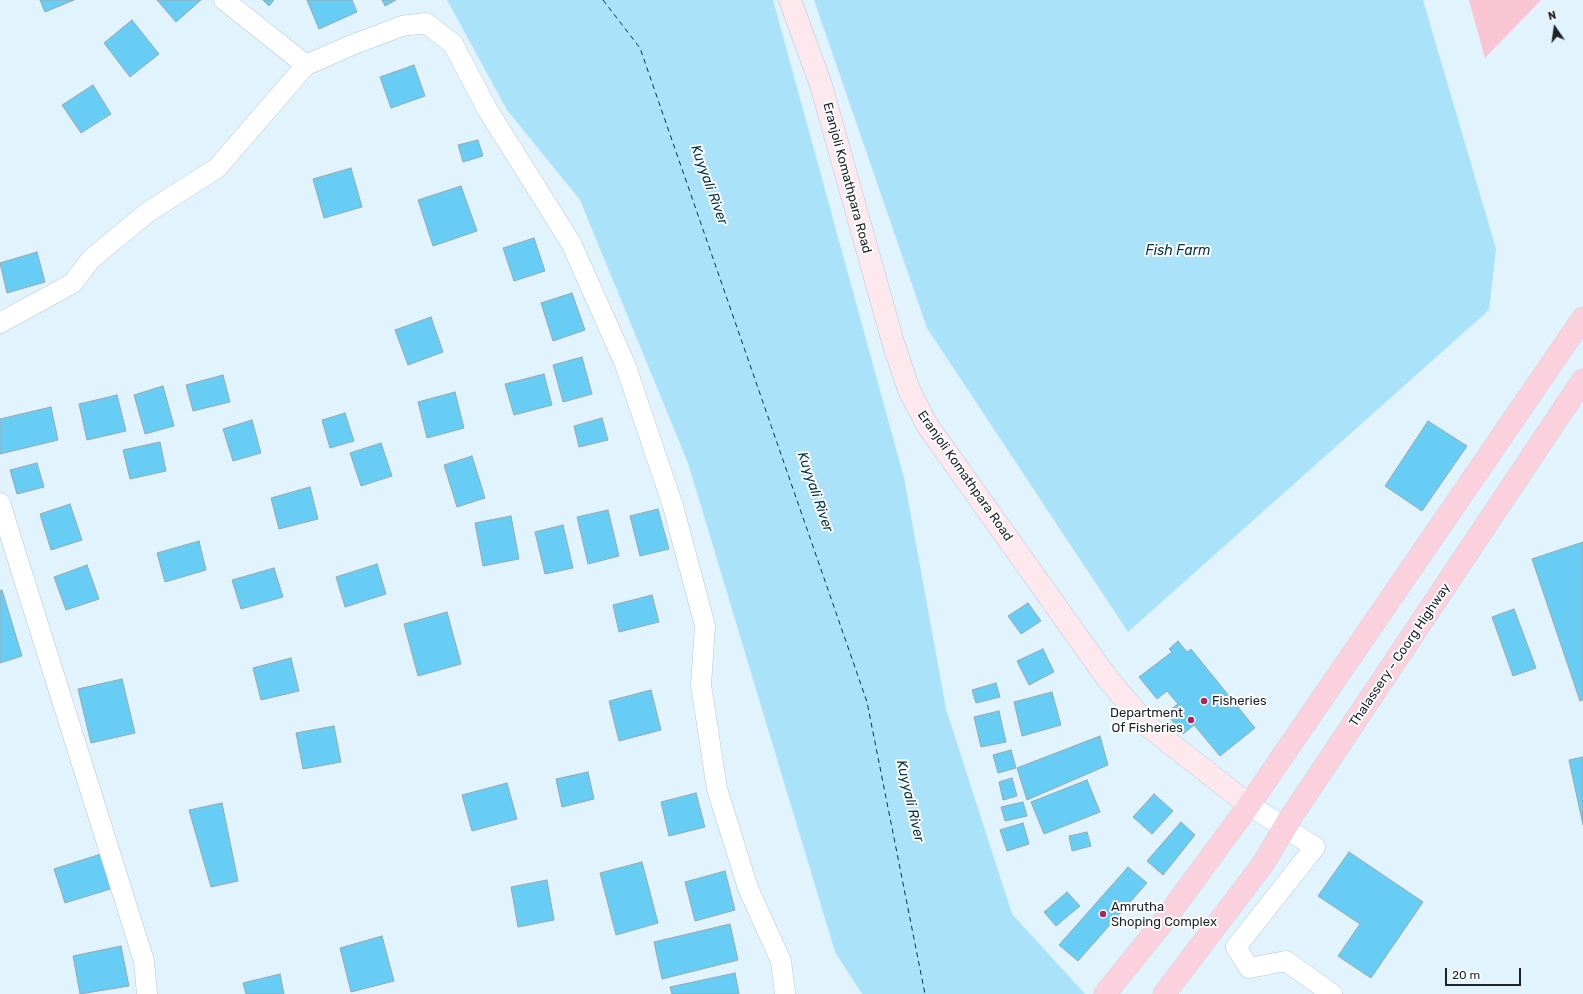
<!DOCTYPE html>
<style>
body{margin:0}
#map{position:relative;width:1583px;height:994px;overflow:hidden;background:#e1f3fc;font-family:Rubik,sans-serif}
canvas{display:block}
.north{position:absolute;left:1535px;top:8px;width:40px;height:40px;-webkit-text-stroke:3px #fdfdfd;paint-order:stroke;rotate:347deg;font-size:11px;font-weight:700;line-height:16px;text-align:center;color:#1d2427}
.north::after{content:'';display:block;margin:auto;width:14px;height:18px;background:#1d2427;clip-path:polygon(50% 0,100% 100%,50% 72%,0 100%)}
.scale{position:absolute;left:1445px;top:968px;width:76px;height:18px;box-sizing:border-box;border:2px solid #1d2427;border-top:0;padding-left:5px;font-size:12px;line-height:14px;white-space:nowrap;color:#1d2427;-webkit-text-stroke:3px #fdfdfd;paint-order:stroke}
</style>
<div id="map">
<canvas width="1583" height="994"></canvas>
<div class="north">N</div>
<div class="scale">20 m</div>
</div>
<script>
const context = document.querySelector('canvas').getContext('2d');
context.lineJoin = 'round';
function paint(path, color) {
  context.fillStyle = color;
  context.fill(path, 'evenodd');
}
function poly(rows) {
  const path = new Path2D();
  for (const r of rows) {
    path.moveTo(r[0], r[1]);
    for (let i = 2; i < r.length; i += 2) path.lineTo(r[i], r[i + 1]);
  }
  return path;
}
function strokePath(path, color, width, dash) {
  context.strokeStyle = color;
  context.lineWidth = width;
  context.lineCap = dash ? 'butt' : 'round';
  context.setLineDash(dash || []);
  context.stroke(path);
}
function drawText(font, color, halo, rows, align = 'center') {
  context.font = font + ' Rubik,sans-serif';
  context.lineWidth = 4;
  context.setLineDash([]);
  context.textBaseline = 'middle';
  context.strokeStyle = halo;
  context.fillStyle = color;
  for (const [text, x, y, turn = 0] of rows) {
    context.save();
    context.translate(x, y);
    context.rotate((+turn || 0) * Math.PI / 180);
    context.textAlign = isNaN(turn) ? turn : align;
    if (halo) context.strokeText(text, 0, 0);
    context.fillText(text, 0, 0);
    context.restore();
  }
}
paint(poly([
 [1469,0,1541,0,1485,58]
]), '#f9c5d2');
paint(poly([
 [447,0,773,0,904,478,946,709,1012,914,1085,994,862,994,835,952,688,463,580,200,507,110],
 [814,0,1423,0,1496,249,1489,310,1128,632,927,328]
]), '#aae2fa');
strokePath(poly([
 [603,0,640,48,867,702,925,994]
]), '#043546', 1, [5, 4]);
const building = poly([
 [40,0,74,0,45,12,40,0],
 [157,0,201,0,176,22,157,0],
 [263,0,274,0,269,6,263,0],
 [307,0,352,0,357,12,319,29,307,0],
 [382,0,396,0,385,6,382,0],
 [132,20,159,54,130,77,104,43,132,20],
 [414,65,425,96,391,108,380,77,414,65],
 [93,85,111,114,81,133,62,105,93,85],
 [478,140,483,156,463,162,458,145,478,140],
 [351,168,362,207,324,218,313,179,351,168],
 [461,186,477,231,433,246,418,200,461,186],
 [534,238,545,271,514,281,503,248,534,238],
 [37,252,45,282,7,293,0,263,37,252],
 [572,293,585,330,553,341,541,303,572,293],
 [431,317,443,352,408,365,395,330,431,317],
 [582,357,592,394,563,402,553,365,582,357],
 [544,374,552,405,514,415,505,384,544,374],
 [223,375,230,402,193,411,186,385,223,375],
 [163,386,174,426,145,434,134,395,163,386],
 [455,392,464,428,427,438,418,402,455,392],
 [117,395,126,431,87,440,79,404,117,395],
 [51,407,58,440,0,454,0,419,51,407],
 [345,413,354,441,330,448,322,420,345,413],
 [602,418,608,440,579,447,574,426,602,418],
 [252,420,261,453,233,461,223,429,252,420],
 [1428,421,1467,446,1422,511,1385,486,1428,421],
 [160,442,166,471,130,479,123,450,160,442],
 [381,443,392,476,361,486,350,453,381,443],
 [472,456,485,498,457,507,444,465,472,456],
 [37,463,44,487,17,494,10,470,37,463],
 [310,487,318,519,279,529,271,498,310,487],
 [70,504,82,540,51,550,40,514,70,504],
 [658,509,669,549,640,556,630,516,658,509],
 [608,510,619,556,588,564,577,517,608,510],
 [511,516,519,559,483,566,475,523,511,516],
 [563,525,573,568,545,574,535,532,563,525],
 [199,541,206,570,165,582,157,553,199,541],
 [1583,542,1583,700,1580,701,1532,559,1583,542],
 [377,564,386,594,345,607,336,577,377,564],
 [87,565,99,599,66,610,54,577,87,565],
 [274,568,283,597,241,609,232,580,274,568],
 [2,590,22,656,0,663,0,591,2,590],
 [652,595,659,622,619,632,613,605,652,595],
 [1028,603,1041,621,1021,634,1008,616,1028,603],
 [1514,609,1536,668,1513,676,1492,617,1514,609],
 [447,612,461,664,418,676,404,624,447,612],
 [1178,641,1187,652,1191,649,1255,728,1220,756,1194,725,1183,734,1166,713,1178,704,1167,691,1157,699,1139,677,1172,652,1169,649,1178,641],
 [1043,649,1054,672,1029,685,1017,661,1043,649],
 [291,658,299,691,261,700,253,668,291,658],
 [122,679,135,733,91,743,78,689,122,679],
 [996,683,1000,697,976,703,972,690,996,683],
 [651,690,661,730,619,741,609,701,651,690],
 [1052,692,1061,725,1022,736,1014,702,1052,692],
 [999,711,1006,742,981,747,974,717,999,711],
 [334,726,341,762,303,769,296,733,334,726],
 [1100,736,1108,765,1027,800,1017,768,1100,736],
 [1011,750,1016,768,998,773,993,755,1011,750],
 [1583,757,1583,825,1569,760,1583,757],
 [588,772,594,799,562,807,556,779,588,772],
 [1012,778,1017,796,1003,800,999,782,1012,778],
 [1087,780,1100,812,1044,834,1031,802,1087,780],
 [507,783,517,819,472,831,462,795,507,783],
 [696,793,705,827,669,836,661,802,696,793],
 [1154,794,1173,811,1152,834,1133,817,1154,794],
 [1023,802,1027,816,1005,821,1001,807,1023,802],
 [222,803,238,881,211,887,189,810,222,803],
 [1181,822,1195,835,1163,875,1147,861,1181,822],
 [1023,823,1029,844,1007,851,1000,830,1023,823],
 [1087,832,1091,846,1072,851,1069,836,1087,832],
 [107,852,117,887,65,903,54,869,107,852],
 [1349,852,1423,902,1371,978,1338,956,1360,924,1318,896,1349,852],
 [642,862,658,923,616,935,600,873,642,862],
 [1128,867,1147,883,1078,961,1059,945,1128,867],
 [725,871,735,910,695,921,685,882,725,871],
 [547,880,554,920,518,927,511,887,547,880],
 [1067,892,1080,906,1056,926,1044,912,1067,892],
 [730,924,738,960,662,979,654,942,730,924],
 [382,936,394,981,351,992,340,948,382,936],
 [121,946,129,986,80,994,73,956,121,946],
 [735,973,739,994,672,994,670,987,735,973],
 [280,974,284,994,246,994,243,983,280,974]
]);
paint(building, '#67cdf5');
strokePath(building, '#97a9b0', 1);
const street = poly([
 [224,0,306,65],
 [0,323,73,283,91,259,148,212,217,168,306,65,352,45,402,26,426,23,453,44,487,109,571,243,625,364,673,506,705,626,701,685,717,789,748,888,781,961,785,994],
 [0,503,144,961,147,994],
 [1249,805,1315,847,1236,947,1249,968,1286,961,1332,994]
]);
const secondary = poly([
 [790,0,821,85,893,342,909,390,927,425,1107,678,1148,726,1249,805]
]);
const primary = poly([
 [1291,817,1583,380],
 [1105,994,1163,922,1249,805,1583,318],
 [1164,994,1263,864]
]);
strokePath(street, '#b6c8d0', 21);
strokePath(secondary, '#b6c8d0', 23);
strokePath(primary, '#d2d3d4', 23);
strokePath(street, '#fff', 20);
strokePath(secondary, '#fde8ee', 22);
strokePath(primary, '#fad1dc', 22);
const primaryBridge = poly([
 [1263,864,1291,817]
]);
strokePath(primaryBridge, '#d2d3d4', 23, []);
strokePath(primaryBridge, '#fad1dc', 22);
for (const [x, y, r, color] of [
 [1204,701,4,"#b0235e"],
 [1191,720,4,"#b0235e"],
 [1103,914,4,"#b0235e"]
]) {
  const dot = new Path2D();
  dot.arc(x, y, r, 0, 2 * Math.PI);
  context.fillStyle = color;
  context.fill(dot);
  strokePath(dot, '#fdfdfd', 1.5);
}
drawText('13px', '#1d2427', '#fdfdfd', [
 ["Eranjoli Komathpara Road",847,178,75],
 ["Eranjoli Komathpara Road",965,476,55],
 ["Thalassery - Coorg Highway",1400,655,-56]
]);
drawText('13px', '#1d2427', '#fdfdfd', [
 ["Fisheries",1212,701],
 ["Department",1183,713,"right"],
 ["Of Fisheries",1183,728,"right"],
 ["Amrutha",1111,907],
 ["Shoping Complex",1111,922]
], 'left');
drawText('italic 14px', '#043546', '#fdfdfd', [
 ["Kuyyali River",709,185,70],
 ["Fish Farm",1178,251],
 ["Kuyyali River",815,492,71],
 ["Kuyyali River",910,801,77]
]);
</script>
